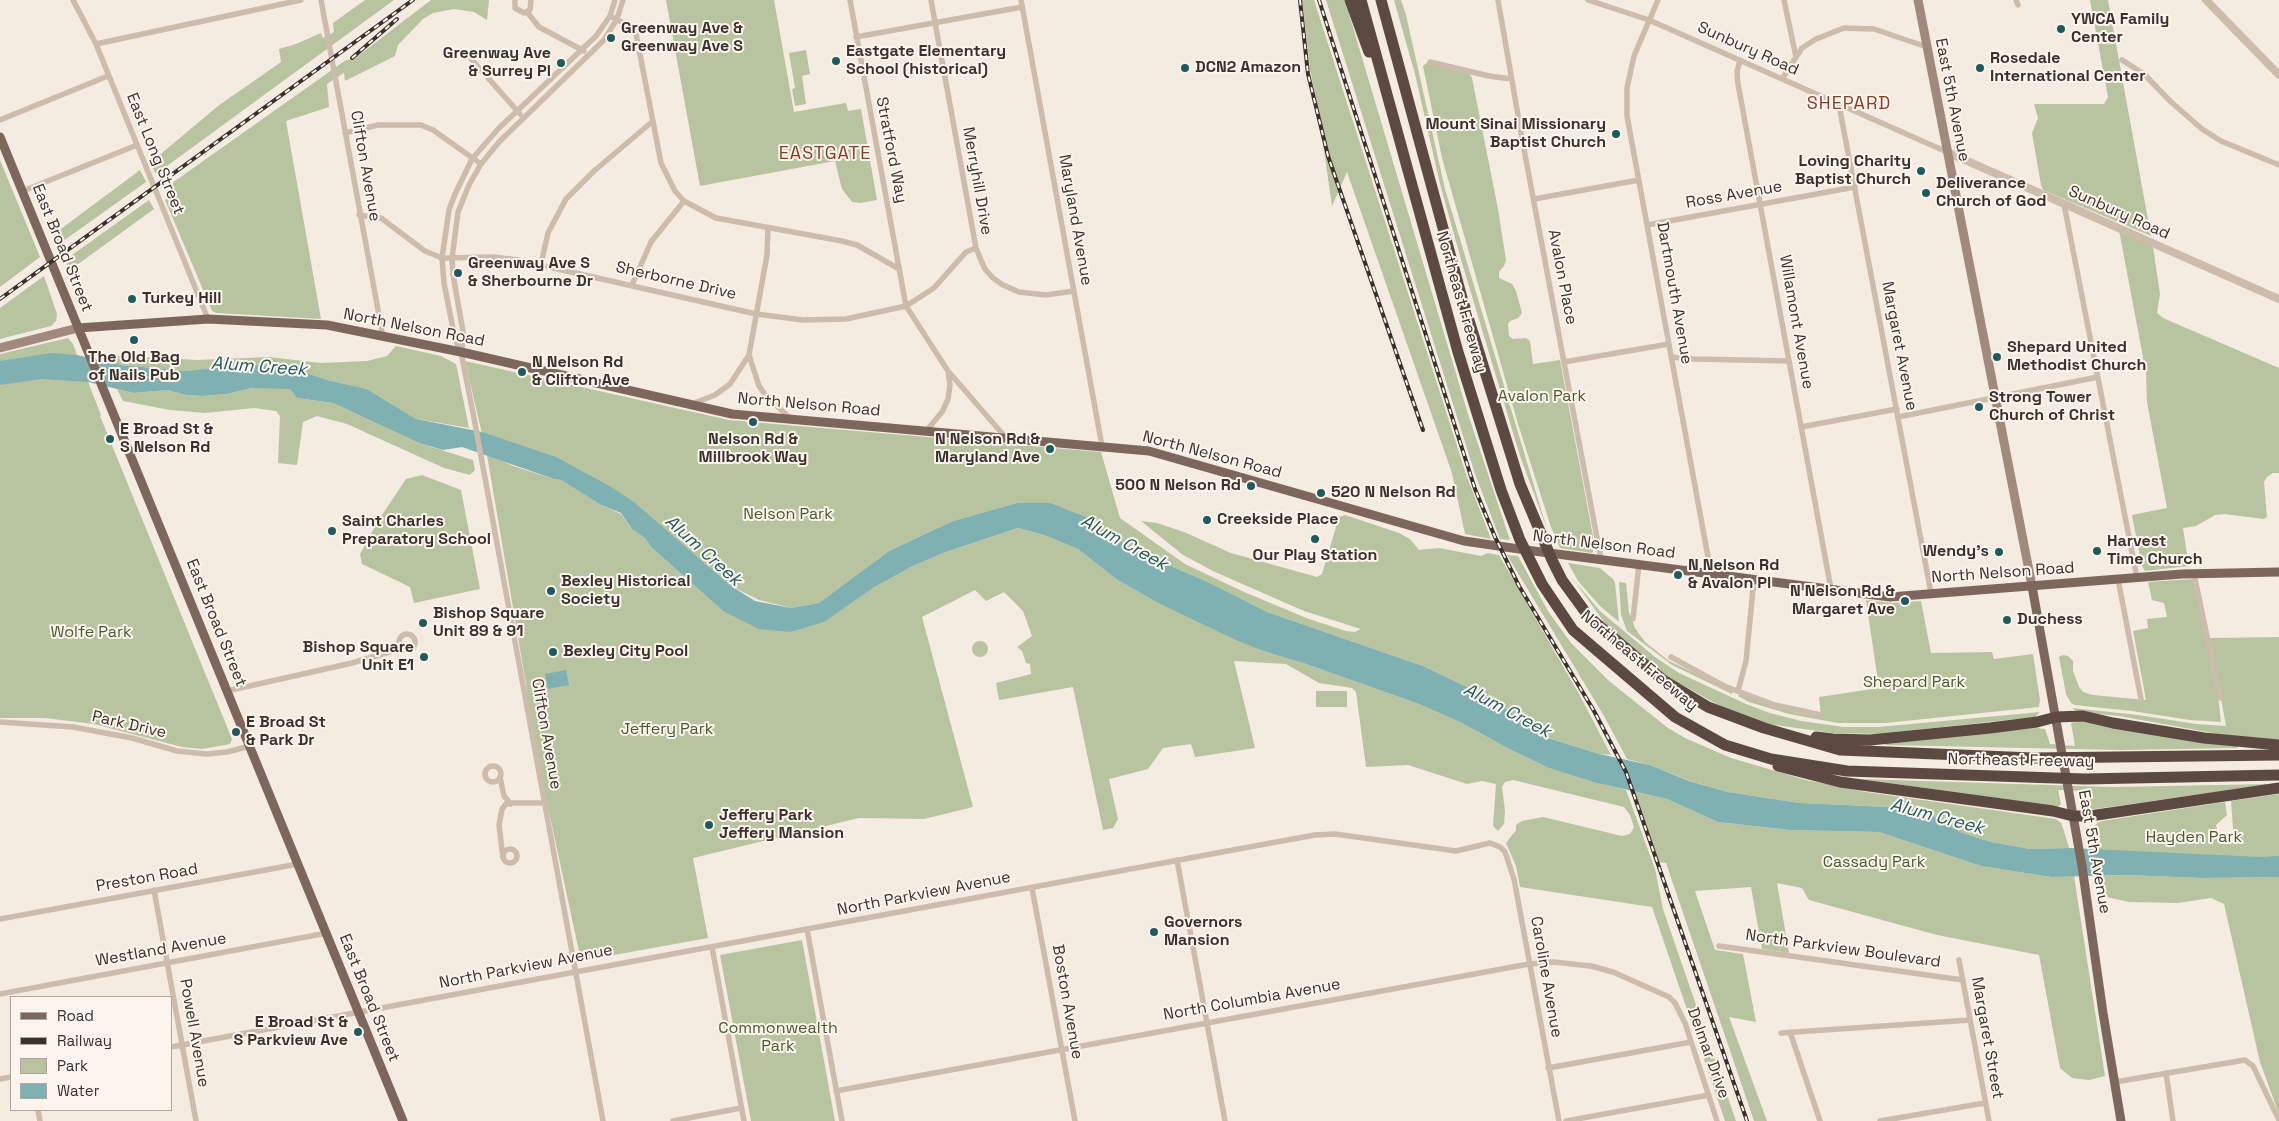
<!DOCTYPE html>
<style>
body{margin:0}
#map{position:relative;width:2279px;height:1121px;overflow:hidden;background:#f4ebe1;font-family:"Space Grotesk",sans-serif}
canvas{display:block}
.legend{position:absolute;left:10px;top:996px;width:162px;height:115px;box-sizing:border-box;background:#fbf5ee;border:1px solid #aea6a0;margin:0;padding:6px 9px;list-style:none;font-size:15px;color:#3b302b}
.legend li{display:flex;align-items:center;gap:10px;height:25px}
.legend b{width:25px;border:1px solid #aea6a0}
</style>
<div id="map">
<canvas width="2279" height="1121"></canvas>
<ul class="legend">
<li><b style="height:6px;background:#7d675c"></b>Road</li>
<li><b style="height:6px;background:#3b302b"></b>Railway</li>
<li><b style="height:14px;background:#b8c4a0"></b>Park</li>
<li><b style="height:14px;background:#7fb0b2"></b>Water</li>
</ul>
</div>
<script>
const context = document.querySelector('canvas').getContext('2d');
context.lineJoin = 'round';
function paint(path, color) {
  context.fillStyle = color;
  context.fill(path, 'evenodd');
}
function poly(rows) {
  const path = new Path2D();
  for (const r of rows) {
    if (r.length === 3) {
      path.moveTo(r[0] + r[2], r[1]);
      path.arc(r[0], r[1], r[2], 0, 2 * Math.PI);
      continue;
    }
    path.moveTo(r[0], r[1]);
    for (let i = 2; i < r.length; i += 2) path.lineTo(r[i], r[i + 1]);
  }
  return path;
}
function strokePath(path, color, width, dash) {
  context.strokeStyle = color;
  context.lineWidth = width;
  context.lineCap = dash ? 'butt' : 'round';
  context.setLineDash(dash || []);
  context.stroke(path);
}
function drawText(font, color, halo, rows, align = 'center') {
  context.font = font + ' "Space Grotesk",sans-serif';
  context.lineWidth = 4;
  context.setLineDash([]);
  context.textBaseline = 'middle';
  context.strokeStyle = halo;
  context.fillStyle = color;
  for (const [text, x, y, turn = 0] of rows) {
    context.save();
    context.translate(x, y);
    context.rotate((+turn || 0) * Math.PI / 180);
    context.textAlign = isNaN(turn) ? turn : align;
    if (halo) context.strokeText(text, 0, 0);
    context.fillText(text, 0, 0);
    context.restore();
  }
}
paint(poly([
 [365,0,394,0,156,174,150,163,218,106,281,62,279,49,296,44,321,33,323,38,334,32,333,23],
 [431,0,489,0,487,20,474,12,454,9,433,13,423,19,398,45,395,56,345,81,344,73,327,84,329,107,286,121,321,319,216,313,212,311,165,200,168,197,165,188,346,60,354,59],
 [666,0,774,0,794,112,846,103,848,111,861,109,877,200,860,203,852,202,842,189,835,161,700,186],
 [1302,0,1314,0,1467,477,1491,539,1465,534,1452,473,1347,172,1332,206,1318,109,1310,69],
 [1326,0,1344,0,1349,14,1468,414,1510,540,1500,539,1475,474],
 [1394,0,1401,0,1406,15,1445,189,1547,529,1520,456,1462,263,1440,184,1415,74],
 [2090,0,2108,0,2151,236,2043,190,2041,185,2032,133,2038,118,2034,104,2104,104,2108,97],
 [806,50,810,74,802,76,806,104,795,106,792,89,795,88,789,53],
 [1428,62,1469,73,1472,78,1498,209,1506,260,1504,266,1499,272,1499,278,1512,284,1516,291,1522,313,1518,318,1510,321,1508,324,1509,336,1513,339,1526,338,1530,341,1533,364,1560,360,1595,547,1592,553,1560,548,1551,527,1518,424,1442,158,1423,66],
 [0,160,40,257,0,287],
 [140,170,146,182,59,244,54,234],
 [149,200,154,209,70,270,65,260],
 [2119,230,2153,247,2160,294,2157,313,2163,318,2279,368,2279,473,2273,473,2267,477,2264,482,2267,517,2264,519,2224,514,2215,515,2196,526,2183,528,2189,566,2145,571,2142,566,2132,515,2167,508,2147,402,2146,373],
 [44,276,57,314,56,321,51,326,0,339,0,308],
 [68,338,73,344,77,355,75,355,86,382,88,382,101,415,100,416,232,739,230,744,202,749,182,747,94,724,45,718,0,718,0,354],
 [396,346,441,356,456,364,469,428,416,419,367,389,327,380,212,369,185,371,121,365,106,362,103,355,198,360,269,357,321,363,367,361,387,356],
 [465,361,729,420,1101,452,1120,518,1185,564,1244,592,1309,619,1346,631,1355,632,1361,629,1304,611,1215,572,1183,555,1141,521,1157,523,1184,532,1231,553,1317,577,1322,574,1339,517,1345,515,1399,533,1410,539,1419,550,1439,548,1481,556,1488,553,1499,555,1579,694,1611,755,1599,754,1548,738,1492,699,1423,666,1267,612,1210,583,1017,503,953,521,889,551,819,603,791,608,759,600,731,586,665,530,597,488,490,456,516,467,554,479,561,480,601,505,621,514,632,529,645,538,651,547,723,611,791,632,823,622,873,588,911,567,943,553,1018,528,1044,535,1078,549,1116,579,1158,603,1266,652,1306,664,1419,704,1462,723,1509,749,1549,768,1626,790,1655,869,1663,909,1736,1121,1725,1121,1652,907,1520,887,1516,866,1506,843,1516,830,1516,825,1522,821,1543,817,1622,836,1630,834,1634,827,1630,815,1624,807,1513,780,1505,782,1502,787,1505,811,1504,824,1498,831,1493,826,1496,784,1482,781,1467,784,1408,765,1366,767,1356,692,1352,688,1319,683,1286,664,1234,661,1255,748,1195,757,1191,744,1163,748,1148,769,1109,779,1118,819,1113,828,1103,830,1073,687,999,700,996,683,1031,674,1030,664,1026,663,1022,651,1017,647,1032,636,1023,611,1004,592,986,601,975,590,922,617,973,807,924,819,859,818,693,858,708,938,581,961,530,723,526,684,487,455],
 [272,387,290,389,297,398,333,403,419,443,473,460,475,470,470,475,444,468,347,424,317,416,303,422,297,465,278,463,280,416,276,411,254,408,205,413,170,410,123,401,117,389,134,393,167,390,186,395,202,396,227,394,252,388],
 [422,475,461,490,480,589,414,603,410,587,362,564,360,554,378,521,406,479],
 [1507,555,1518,556,1548,611,1571,643,1609,681,1668,728,1685,738,1731,758,1806,780,1866,792,2056,819,2061,823,2064,831,2069,848,2030,849,1991,842,1960,832,1932,815,1911,808,1799,803,1728,792,1690,781,1650,765,1627,759,1604,716],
 [1568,563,1600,568,1613,579,1615,583,1619,622,1600,606,1578,581],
 [1573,579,1600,611,1655,657,1679,673,1746,704,1770,713,1801,721,1844,727,1879,727,2040,712,2035,717,1878,734,1832,733,1768,724,1726,709,1664,675,1607,626],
 [2194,579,2219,704,2221,722,2190,720,2132,711,2075,705,2071,703,2066,694,2059,657,2063,655,2068,656,2073,661,2073,671,2079,687,2083,692,2093,695,2146,700,2133,631,2148,628,2147,619,2167,617,2164,603,2152,600,2148,582],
 [1619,582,1626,583,1629,612,1635,628,1645,642,1669,661,1733,691,1732,694,1672,665,1627,631,1621,615],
 [1866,600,1891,603,1921,601,1931,653,1992,652,1994,659,2033,654,2040,700,2039,707,1886,723,1838,723,1789,714,1749,702,1738,696,1739,694,1797,713,1821,716,1819,697,1879,688],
 [2279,637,2279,742,2229,736,2119,716,2078,712,2072,708,2138,715,2196,724,2226,726,2210,638],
 [980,649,8],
 [1316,691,1347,691,1347,707,1316,707],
 [2079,721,2238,745,2237,748,2120,750,1885,745,1885,742,2037,728,2045,729,2050,744,2075,746,2071,723],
 [1861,779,2111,787,2272,784,2088,810,2083,791,2058,790,2061,804,2058,807],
 [1633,791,1667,799,1718,822,1790,830,1879,832,1981,866,2051,877,2074,876,2105,1076,2089,1080,2072,1078,2060,1068,2039,955,1937,935,1809,900,1802,888,1777,883,1789,953,1762,949,1751,887,1695,891,1715,950,1743,954,1756,1022,1729,1017,1767,1121,1754,1121,1666,863,1658,862],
 [2279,794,2279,863,2248,857,2222,856,2096,860,2092,830,2097,823,2102,821,2225,802,2227,815,2216,825,2220,844,2234,842,2231,801],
 [2126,875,2203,878,2279,877,2279,1114,2260,1062,2224,904,2211,898,2178,903,2129,902,2102,896,2099,876],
 [802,940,835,1121,751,1121,720,955]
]), '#b8c4a0');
paint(poly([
 [51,353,77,355,121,365,185,371,252,365,287,367,327,380,367,389,416,419,482,432,556,457,613,488,635,503,731,586,755,601,791,608,819,603,889,551,953,521,1017,503,1050,503,1088,518,1130,549,1210,583,1267,612,1423,666,1492,699,1548,738,1599,754,1650,765,1689,781,1728,792,1799,803,1911,808,1932,815,1960,832,1991,842,2030,849,2069,848,2261,857,2279,856,2279,877,2203,878,2126,875,2051,877,1981,866,1879,832,1790,830,1718,822,1667,799,1594,782,1549,768,1509,749,1462,723,1419,704,1306,664,1266,652,1236,640,1158,603,1116,579,1078,549,1044,535,1018,528,943,553,911,567,873,588,824,622,791,632,759,629,723,611,651,547,645,538,632,529,621,513,601,505,561,480,554,479,462,447,443,450,419,443,333,403,297,398,290,389,252,388,227,394,202,396,186,395,167,390,134,393,88,382,41,379,0,385,0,361],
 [566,670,569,685,548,689,545,674]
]), '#7fb0b2');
strokePath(poly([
 [73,0,96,44,208,319],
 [321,0,383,337],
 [515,0,515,8,524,13,530,10,531,0],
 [850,0,906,306,948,371,1006,438],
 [931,0,976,248,980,258,985,269,993,278,1003,285,1019,292,1046,295,1074,291],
 [1021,0,1102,446],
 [1498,0,1523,144,1601,559],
 [1588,0,1649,20,1947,152],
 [1658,0,1634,56,1627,88,1627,116,1711,573],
 [1784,0,1796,57],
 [2016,0,2018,5],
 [527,12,539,27,584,51],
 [610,16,631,27,636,34,661,163,675,191,684,201,716,218,842,241,857,245,899,269],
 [856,37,1022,7],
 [96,44,301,0],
 [465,52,520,114],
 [1740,60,1737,72,1738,84,1831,589],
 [2122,60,2144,74,2170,101,2202,129,2221,141,2279,165],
 [1430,62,1489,76,1511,79],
 [1782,79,1802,48,1816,39,1844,28,1874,29,1927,47],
 [1839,105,1931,593],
 [0,120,108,76],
 [345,133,378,125,421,125,433,130,481,164],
 [23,191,137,145],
 [1534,199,1639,180],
 [2064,204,2137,578],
 [359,215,381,218,425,251,442,258,493,257,518,260,756,314,803,320,846,319,906,306,934,288,966,252,976,248],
 [1647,225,1855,187],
 [768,228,767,255,749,355,759,386,766,396,790,418],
 [541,264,548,233,566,199,594,171,653,121],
 [632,285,651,242,684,201],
 [461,352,464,337,453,275,452,258,458,212,469,185,481,164,499,142,604,40,617,19,623,0],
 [1671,357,1693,359,1789,361],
 [1564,362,1669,344],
 [692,404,715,395,730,384,749,355],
 [1898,417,2098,377],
 [1801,427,1897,409],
 [927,430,942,412,948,399,950,385,948,371],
 [2194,574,2220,698],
 [2118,579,2141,699],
 [1633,619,1639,564],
 [407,642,8],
 [1671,657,1724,686,1775,705,1821,715],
 [227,691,352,663,403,648],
 [1738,691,1746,661,1754,579],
 [0,722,73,727,132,738,177,751,207,754,227,752,250,746],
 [493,774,8],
 [500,777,504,796,511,804],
 [510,856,7],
 [503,858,499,825,502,809,506,804,513,803,545,803],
 [1177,860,1225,1121],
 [1032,888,1075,1121],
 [154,890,196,1121],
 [0,919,298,864],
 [807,929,842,1121],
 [1719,946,1963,980],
 [712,947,744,1121],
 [1959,960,1989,1121],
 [0,994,327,933],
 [1790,1032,1820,1121],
 [1781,1033,1970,1020],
 [171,1047,1260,845,1315,835,1335,834,1456,851,1490,843,1500,847,1505,852,1514,879,1559,1121],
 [1548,1068,1691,1042],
 [2166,1073,2173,1121],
 [0,1079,11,1077],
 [2115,1082,2245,1060,2253,1066,2279,1120],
 [836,1091,1529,964,1553,962,1591,966,1613,972,1669,997,1675,1003,1685,1023,1717,1121],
 [38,1110,40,1121],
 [603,1121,474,418,461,352,455,339,444,283,442,258,449,210,455,194,472,159,498,129,596,36,610,16,615,0],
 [673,1121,741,1108],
 [1566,1121,1709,1095],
 [1880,1121,1985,1103]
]), '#cdbbac', 5.5);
strokePath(poly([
 [2206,0,2279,75],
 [1947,152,2279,299]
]), '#cdbbac', 8);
strokePath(poly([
 [1918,0,2032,586],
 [0,348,78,328]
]), '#a18a7d', 9);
strokePath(poly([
 [0,137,403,1121],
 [78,328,208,319,327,325,461,352,732,414,1149,451,1464,541,1526,550,1890,597,2182,574,2279,572],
 [2032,586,2082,866,2103,1013,2121,1121]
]), '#7d675c', 9);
strokePath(poly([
 [1350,0,1369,52],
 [1361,0,1458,352,1501,490,1520,540,1542,584,1573,630,1675,717,1725,745,1771,759,1847,771,2085,779,2279,775],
 [1381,0,1462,298,1520,484,1552,560,1562,580,1589,617,1663,680,1708,707,1764,728,1840,750,2033,758,2279,755],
 [1816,737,1833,739,1870,740,1990,728,2037,722,2056,717,2083,716,2113,723,2204,738,2279,745],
 [1778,766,1840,782,2053,811,2073,816,2090,816,2279,788]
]), '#5c4a42', 11);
const rail = poly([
 [1300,0,1308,74,1328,156,1423,430],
 [1319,0,1475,489,1495,537,1519,586,1594,711,1626,772,1747,1121],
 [352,58,397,19],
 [0,299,413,0]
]);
strokePath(rail, '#3b302b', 4);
strokePath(rail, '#fbf5ee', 2, [5.5]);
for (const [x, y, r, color] of [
 [2061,29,5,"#1f5a5e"],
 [611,38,5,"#1f5a5e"],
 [836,61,5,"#1f5a5e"],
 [561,63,5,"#1f5a5e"],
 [1185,68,5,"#1f5a5e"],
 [1980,68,5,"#1f5a5e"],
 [1616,134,5,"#1f5a5e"],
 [1921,171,5,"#1f5a5e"],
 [1926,193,5,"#1f5a5e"],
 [458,273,5,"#1f5a5e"],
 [132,299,5,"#1f5a5e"],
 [134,340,5,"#1f5a5e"],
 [1997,357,5,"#1f5a5e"],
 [522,372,5,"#1f5a5e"],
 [1979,407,5,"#1f5a5e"],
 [753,422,5,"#1f5a5e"],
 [110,439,5,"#1f5a5e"],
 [1050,449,5,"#1f5a5e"],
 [1251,486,5,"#1f5a5e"],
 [1321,493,5,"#1f5a5e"],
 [1207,520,5,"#1f5a5e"],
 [332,531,5,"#1f5a5e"],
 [1315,539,5,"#1f5a5e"],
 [2097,551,5,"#1f5a5e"],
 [1999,552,5,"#1f5a5e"],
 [1678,575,5,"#1f5a5e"],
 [551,591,5,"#1f5a5e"],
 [1905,601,5,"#1f5a5e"],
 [2007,620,5,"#1f5a5e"],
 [423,623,5,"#1f5a5e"],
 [553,652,5,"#1f5a5e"],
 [424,657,5,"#1f5a5e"],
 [236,732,5,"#1f5a5e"],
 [709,825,5,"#1f5a5e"],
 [1154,932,5,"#1f5a5e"],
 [358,1032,5,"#1f5a5e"]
]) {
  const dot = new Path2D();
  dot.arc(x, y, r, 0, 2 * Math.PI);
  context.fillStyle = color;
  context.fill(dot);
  strokePath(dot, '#fbf5ee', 2);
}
drawText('bold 16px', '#3b302b', '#fbf5ee', [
 ["YWCA Family",2071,20],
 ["Center",2071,38],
 ["Greenway Ave &",621,29],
 ["Greenway Ave S",621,47],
 ["Eastgate Elementary",846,52],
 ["School (historical)",846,70],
 ["Greenway Ave",551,54,"right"],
 ["& Surrey Pl",551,72,"right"],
 ["Rosedale",1990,59],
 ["International Center",1990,77],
 ["DCN2 Amazon",1195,68],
 ["Mount Sinai Missionary",1606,125,"right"],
 ["Baptist Church",1606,143,"right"],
 ["Loving Charity",1911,162,"right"],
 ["Baptist Church",1911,180,"right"],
 ["Deliverance",1936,184],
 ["Church of God",1936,202],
 ["Greenway Ave S",468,264],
 ["& Sherbourne Dr",468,282],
 ["Turkey Hill",142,299],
 ["Shepard United",2007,348],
 ["Methodist Church",2007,366],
 ["The Old Bag",134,358,"center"],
 ["of Nails Pub",134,376,"center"],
 ["N Nelson Rd",532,363],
 ["& Clifton Ave",532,381],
 ["Strong Tower",1989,398],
 ["Church of Christ",1989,416],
 ["E Broad St &",120,430],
 ["S Nelson Rd",120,448],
 ["Nelson Rd &",753,440,"center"],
 ["Millbrook Way",753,458,"center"],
 ["N Nelson Rd &",1040,440,"right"],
 ["Maryland Ave",1040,458,"right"],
 ["500 N Nelson Rd",1241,486,"right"],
 ["520 N Nelson Rd",1331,493],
 ["Creekside Place",1217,520],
 ["Saint Charles",342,522],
 ["Preparatory School",342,540],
 ["Harvest",2107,542],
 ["Time Church",2107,560],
 ["Wendy's",1989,552,"right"],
 ["Our Play Station",1315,556,"center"],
 ["N Nelson Rd",1688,566],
 ["& Avalon Pl",1688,584],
 ["Bexley Historical",561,582],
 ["Society",561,600],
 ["N Nelson Rd &",1895,592,"right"],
 ["Margaret Ave",1895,610,"right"],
 ["Bishop Square",433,614],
 ["Unit 89 & 91",433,632],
 ["Duchess",2017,620],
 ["Bishop Square",414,648,"right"],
 ["Unit E1",414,666,"right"],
 ["Bexley City Pool",563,652],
 ["E Broad St",246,723],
 ["& Park Dr",246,741],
 ["Jeffery Park",719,816],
 ["Jeffery Mansion",719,834],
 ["Governors",1164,923],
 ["Mansion",1164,941],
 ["E Broad St &",348,1023,"right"],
 ["S Parkview Ave",348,1041,"right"]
], 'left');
drawText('16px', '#3b302b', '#fbf5ee', [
 ["Sunbury Road",1748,49,24],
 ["East 5th Avenue",1952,100,79],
 ["Stratford Way",891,150,79],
 ["East Long Street",155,154,68],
 ["Clifton Avenue",365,166,80],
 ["Merryhill Drive",977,181,80],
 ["Ross Avenue",1734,195,-10],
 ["Sunbury Road",2119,213,24],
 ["Maryland Avenue",1075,220,80],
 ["East Broad Street",62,248,68],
 ["Avalon Place",1562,277,79],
 ["Sherborne Drive",676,281,13],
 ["Dartmouth Avenue",1674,293,80],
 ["Northeast Freeway",1461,302,74],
 ["Willamont Avenue",1796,322,80],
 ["North Nelson Road",414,328,11],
 ["Margaret Avenue",1899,346,79],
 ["North Nelson Road",809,405,5],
 ["North Nelson Road",1212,455,15],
 ["North Nelson Road",1604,545,7],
 ["North Nelson Road",2003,573,-4],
 ["East Broad Street",216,623,68],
 ["Northeast Freeway",1639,661,40],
 ["Park Drive",129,725,13],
 ["Clifton Avenue",546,734,80],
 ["Northeast Freeway",2021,761,1],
 ["East 5th Avenue",2094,852,80],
 ["Preston Road",147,878,-10],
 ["North Parkview Avenue",924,894,-11],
 ["North Parkview Boulevard",1843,949,8],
 ["Westland Avenue",161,950,-10],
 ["North Parkview Avenue",526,967,-11],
 ["Caroline Avenue",1546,977,80],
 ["East Broad Street",369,998,68],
 ["North Columbia Avenue",1252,1000,-10],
 ["Boston Avenue",1067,1002,80],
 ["Powell Avenue",194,1033,80],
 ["Margaret Street",1987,1038,80],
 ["Delmar Drive",1708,1053,70]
]);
drawText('16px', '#4a5a2e', '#fbf5ee', [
 ["Avalon Park",1542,397],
 ["Nelson Park",788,515],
 ["Wolfe Park",91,633],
 ["Shepard Park",1914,683],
 ["Jeffery Park",667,730],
 ["Hayden Park",2194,838],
 ["Cassady Park",1874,863],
 ["Commonwealth",778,1029],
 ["Park",778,1047]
]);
context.letterSpacing = '1px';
drawText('18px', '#8c3b22', '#fbf5ee', [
 ["SHEPARD",1849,104],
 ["EASTGATE",825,154]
]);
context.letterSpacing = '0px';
drawText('italic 18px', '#1f5a5e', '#fbf5ee', [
 ["Alum Creek",259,367,4],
 ["Alum Creek",1124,543,29],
 ["Alum Creek",703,551,42],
 ["Alum Creek",1507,711,28],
 ["Alum Creek",1937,817,15]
]);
</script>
